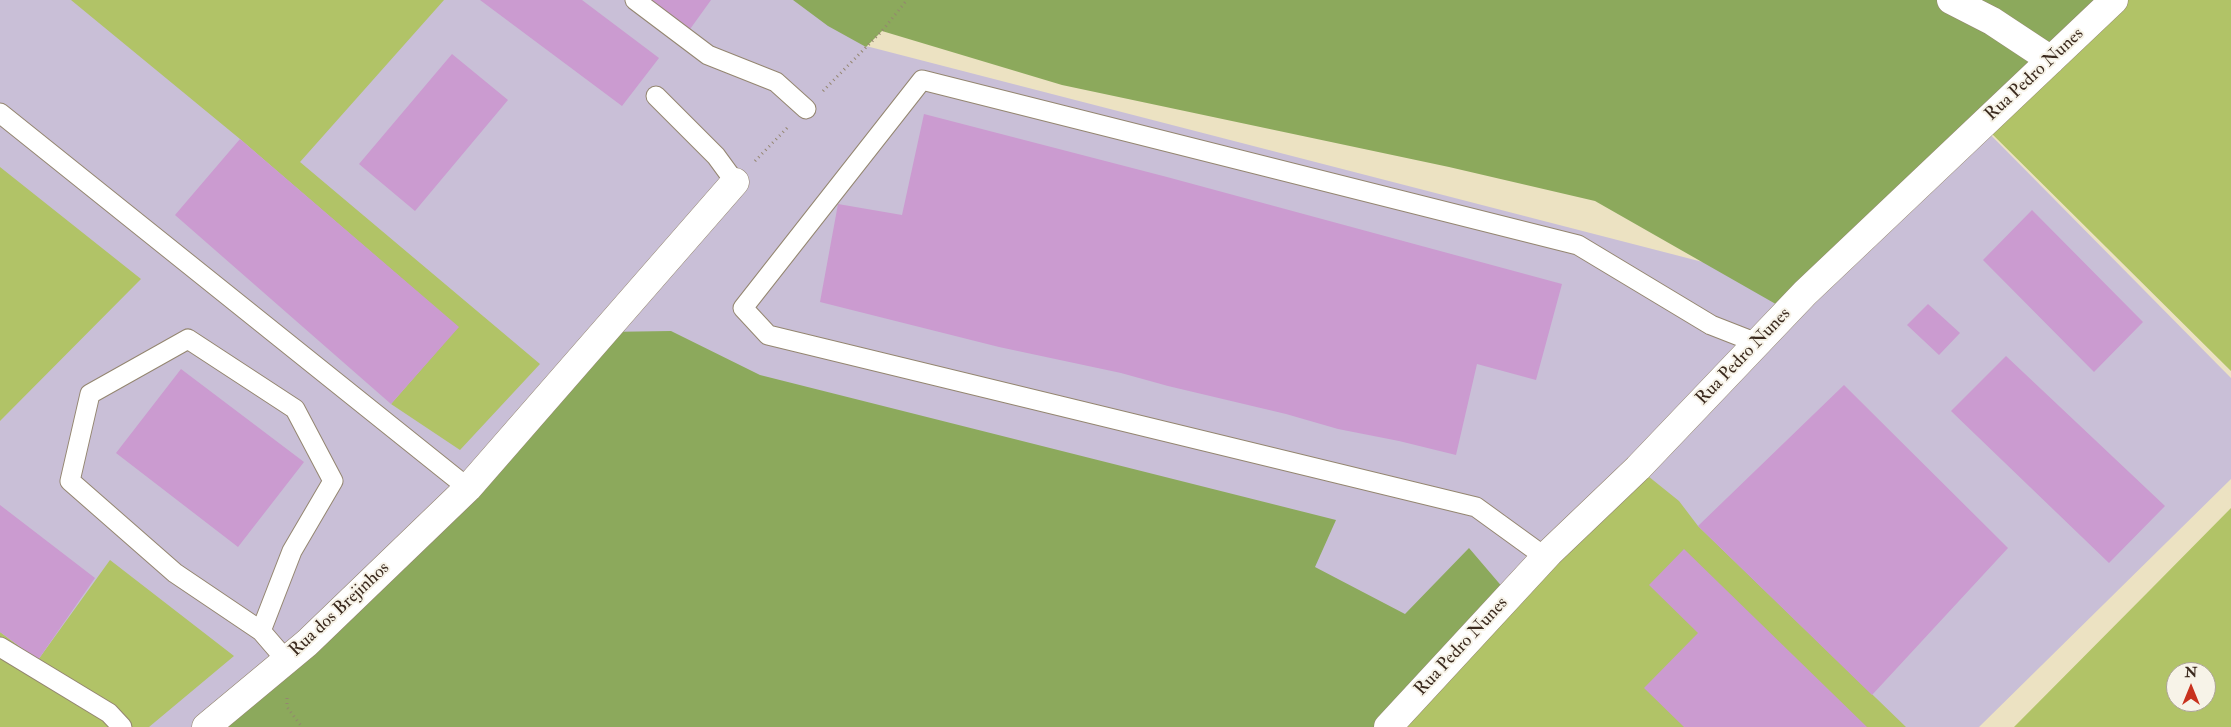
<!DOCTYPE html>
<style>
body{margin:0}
#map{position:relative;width:2231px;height:727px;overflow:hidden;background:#ece2c2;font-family:"IM FELL Double Pica",serif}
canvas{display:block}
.north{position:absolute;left:2166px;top:662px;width:50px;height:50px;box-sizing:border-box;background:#f7f3e8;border:1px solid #aca397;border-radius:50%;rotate:0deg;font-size:14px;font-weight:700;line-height:20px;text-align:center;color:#3b2a1e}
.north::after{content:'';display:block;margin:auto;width:18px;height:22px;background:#c8321e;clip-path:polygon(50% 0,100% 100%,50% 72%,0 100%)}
</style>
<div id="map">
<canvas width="2231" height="727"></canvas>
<div class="north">N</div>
</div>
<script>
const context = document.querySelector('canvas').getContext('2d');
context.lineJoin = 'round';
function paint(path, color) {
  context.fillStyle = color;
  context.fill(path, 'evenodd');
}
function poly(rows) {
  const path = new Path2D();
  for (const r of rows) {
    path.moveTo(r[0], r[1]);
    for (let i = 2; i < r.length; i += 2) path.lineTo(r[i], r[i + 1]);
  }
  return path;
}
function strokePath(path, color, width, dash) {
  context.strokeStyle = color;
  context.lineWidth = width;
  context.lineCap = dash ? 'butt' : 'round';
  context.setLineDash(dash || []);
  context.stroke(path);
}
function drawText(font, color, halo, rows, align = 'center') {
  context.font = font + ' "IM FELL Double Pica",serif';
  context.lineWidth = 4;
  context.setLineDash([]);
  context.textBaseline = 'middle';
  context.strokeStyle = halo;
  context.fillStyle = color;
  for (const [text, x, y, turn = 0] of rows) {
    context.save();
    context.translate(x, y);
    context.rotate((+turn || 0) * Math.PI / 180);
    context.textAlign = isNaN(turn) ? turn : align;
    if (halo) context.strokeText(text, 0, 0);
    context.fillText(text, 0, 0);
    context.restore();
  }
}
paint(poly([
 [0,0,811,0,866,46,1784,283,1968,112,2231,378,2231,479,1979,727,0,727]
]), '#c9bfd7');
paint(poly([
 [71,0,444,0,300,162,540,364,460,450,391,404,458,327,240,139],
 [2114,0,2231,0,2231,371,1982,124],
 [0,167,141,279,0,421],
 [1638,468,1679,501,1698,526,1906,727,1388,727],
 [2231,508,2231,727,2014,727,2151,589],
 [2176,672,2206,672,2206,702,2176,702],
 [110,560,234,656,149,727,0,727,0,632,38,660]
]), '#b1c367');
paint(poly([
 [793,0,2114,0,1788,311,1595,201,1449,167,1062,85,882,31,866,47,828,26],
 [671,331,760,375,1336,520,1315,567,1405,614,1469,548,1510,596,1388,727,206,727,307,643,604,332]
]), '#8ca95c');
paint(poly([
 [480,0,582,0,659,58,622,106],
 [643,0,711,0,688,32],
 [452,54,508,100,415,211,359,164],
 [924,114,1167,177,1562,284,1536,380,1477,364,1456,455,1399,441,1338,429,1286,414,1168,386,1121,373,999,347,820,302,838,204,902,215],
 [240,139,459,327,391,404,175,215],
 [2032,210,2143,322,2094,372,1983,260],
 [1928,304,1960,333,1939,355,1907,325],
 [2006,356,2165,506,2109,563,1951,411],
 [181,369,304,462,238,547,116,453],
 [1844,385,2008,548,1872,695,1698,526],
 [0,505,95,578,38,660,0,632],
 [1684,549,1867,727,1684,727,1644,688,1698,633,1649,585]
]), '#cb9bd0');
const lane = poly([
 [635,0,708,55,776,82,806,109],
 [656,96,716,156,735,182],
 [0,113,468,488],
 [1545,557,1476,507,768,335,743,308,922,80,1578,245,1711,325,1757,343],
 [261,631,175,573,70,481,90,394,188,339,295,409,333,481,292,551,261,631,286,660],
 [0,647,109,713,122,727]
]);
const street = poly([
 [1951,0,1992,21,2051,60],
 [206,727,307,643,468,488,735,182],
 [1388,727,1549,553,1638,468,1805,293,2114,0]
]);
strokePath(lane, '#948670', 21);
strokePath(street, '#948670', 29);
strokePath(poly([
 [823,91,882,31,907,0],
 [755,161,789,126],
 [287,698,287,707,302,727]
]), '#948670', 3, [1, 4]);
strokePath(lane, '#fff', 19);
strokePath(street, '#fff', 28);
drawText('18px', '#3b2a1e', '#f7f3e8', [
 ["Rua Pedro Nunes",2035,75,-43],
 ["Rua Pedro Nunes",1744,357,-46],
 ["Rua dos Brejinhos",340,610,-43],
 ["Rua Pedro Nunes",1462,647,-47]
]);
</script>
